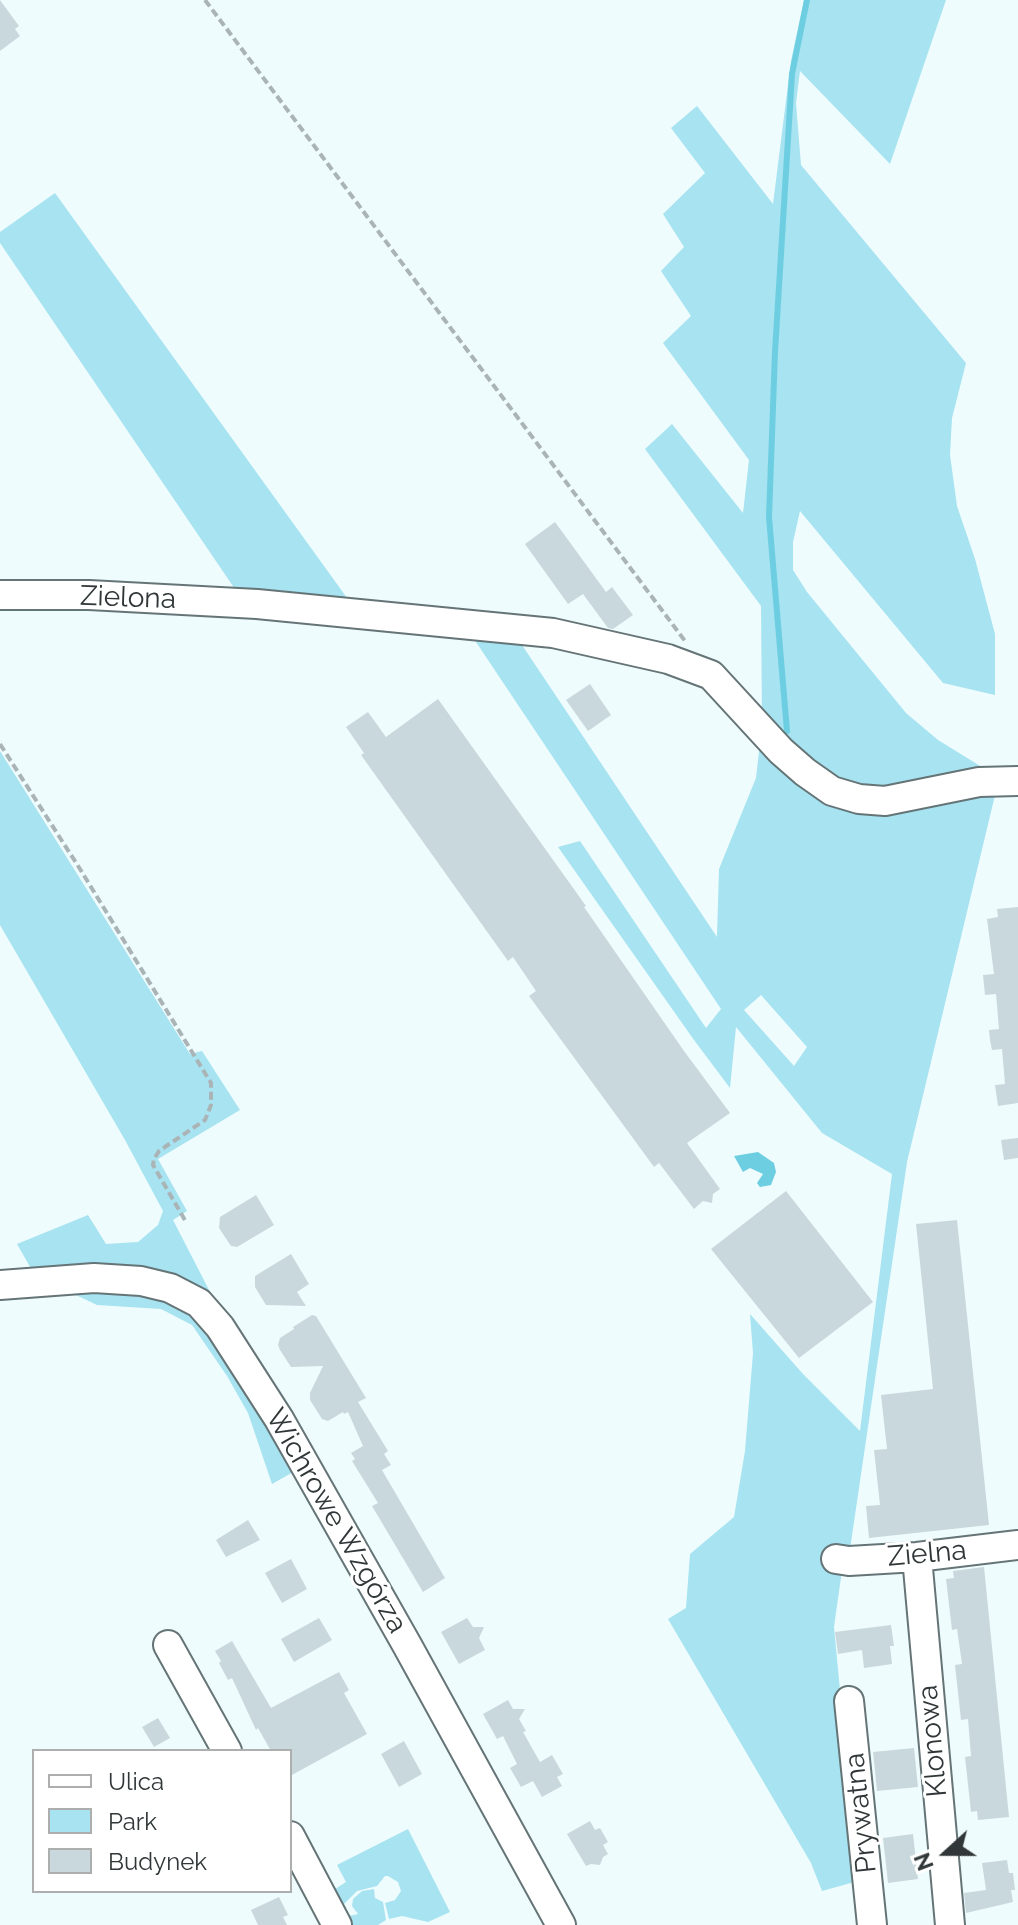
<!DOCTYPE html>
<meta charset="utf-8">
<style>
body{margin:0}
#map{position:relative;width:1018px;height:1925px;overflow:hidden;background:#effcfe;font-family:Raleway,sans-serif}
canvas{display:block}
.legend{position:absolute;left:32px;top:1749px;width:260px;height:144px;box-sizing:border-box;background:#fff;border:2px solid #adafaf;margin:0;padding:10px 14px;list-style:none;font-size:24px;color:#313738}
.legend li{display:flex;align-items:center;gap:16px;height:40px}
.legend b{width:40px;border:2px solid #adafaf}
.north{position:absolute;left:906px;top:1813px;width:80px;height:80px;-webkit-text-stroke:6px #fff;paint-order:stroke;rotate:249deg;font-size:22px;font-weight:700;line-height:32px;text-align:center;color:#313738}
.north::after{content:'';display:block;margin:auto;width:28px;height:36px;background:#313738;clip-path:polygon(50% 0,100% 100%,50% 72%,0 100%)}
</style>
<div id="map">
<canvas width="1018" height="1925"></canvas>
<ul class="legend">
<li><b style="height:10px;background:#fff"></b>Ulica</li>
<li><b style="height:22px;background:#a7e3f0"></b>Park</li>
<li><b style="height:22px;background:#c9d8dc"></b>Budynek</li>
</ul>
<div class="north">N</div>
</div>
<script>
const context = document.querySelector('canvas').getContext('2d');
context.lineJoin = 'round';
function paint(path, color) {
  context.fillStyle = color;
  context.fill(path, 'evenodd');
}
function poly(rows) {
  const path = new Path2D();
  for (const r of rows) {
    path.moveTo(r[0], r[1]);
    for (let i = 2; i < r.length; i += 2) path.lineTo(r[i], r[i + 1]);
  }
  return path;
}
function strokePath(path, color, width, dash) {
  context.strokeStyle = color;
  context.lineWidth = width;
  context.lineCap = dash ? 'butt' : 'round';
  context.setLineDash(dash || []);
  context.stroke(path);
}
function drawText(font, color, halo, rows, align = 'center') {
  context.font = font + ' Raleway,sans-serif';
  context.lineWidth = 6;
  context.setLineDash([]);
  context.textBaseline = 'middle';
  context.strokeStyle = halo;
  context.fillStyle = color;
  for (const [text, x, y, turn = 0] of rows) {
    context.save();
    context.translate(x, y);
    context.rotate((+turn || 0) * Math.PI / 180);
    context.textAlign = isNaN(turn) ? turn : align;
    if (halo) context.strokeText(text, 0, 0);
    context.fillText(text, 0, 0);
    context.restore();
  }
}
paint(poly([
 [804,0,946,0,890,164,800,71,796,103,801,165,966,363,952,418,950,455,957,506,975,559,995,634,995,695,943,683,800,511,793,542,793,570,807,592,906,713,938,740,985,769,996,791,907,1162,850,1549,845,1549,834,1627,858,1881,822,1891,811,1863,668,1619,686,1608,690,1554,734,1517,745,1451,753,1353,750,1314,803,1374,860,1431,892,1174,822,1133,736,1027,730,1088,694,1040,558,847,580,841,706,1028,721,1009,470,633,516,636,717,937,719,869,756,778,762,726,761,606,645,449,672,424,743,513,749,460,663,343,691,316,661,271,684,247,663,214,705,173,671,128,697,106,773,204,791,61],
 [761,995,807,1047,794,1066,744,1010],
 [55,193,355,609,241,598,0,243,0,232],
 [0,751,190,1054,202,1051,240,1110,158,1159,187,1211,173,1220,225,1321,198,1296,33,1272,17,1244,88,1215,106,1244,138,1242,158,1225,163,1211,125,1140,0,925],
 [59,1287,136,1287,198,1311,295,1471,272,1484,248,1413,227,1376,192,1325,161,1309,97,1305],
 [408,1829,450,1912,428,1922,402,1916,389,1919,385,1903,395,1900,401,1891,398,1882,388,1876,385,1876,377,1886,357,1891,342,1906,332,1891,346,1882,337,1865],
 [374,1889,375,1898,383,1902,386,1920,378,1925,353,1925,349,1916,358,1914,352,1906,353,1899,362,1891]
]), '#a7e3f0');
paint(poly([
 [758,1152,774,1163,776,1172,771,1185,760,1187,757,1183,763,1174,750,1168,743,1172,734,1156]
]), '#6ecee1');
strokePath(poly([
 [787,731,769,517,775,352,792,74,807,0]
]), '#6ecee1', 6);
paint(poly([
 [0,0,19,26,15,29,20,36,0,51],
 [555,522,606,592,612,587,633,615,613,629,608,628,583,594,568,604,525,544],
 [590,684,611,715,588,731,566,700],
 [438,699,586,906,584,907,684,1051,730,1113,687,1143,720,1189,713,1194,712,1203,703,1201,694,1209,659,1163,654,1167,529,996,536,991,513,957,508,961,361,755,364,753,346,727,368,712,386,737],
 [1018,907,1018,1103,998,1106,995,1085,1005,1084,1002,1049,992,1050,990,1040,989,1030,999,1029,996,994,985,995,983,975,994,974,987,919,998,917,997,909],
 [1018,1138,1018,1158,1004,1160,1001,1140],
 [786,1191,873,1302,799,1358,711,1249],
 [256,1195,274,1225,237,1247,231,1246,219,1228,220,1217],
 [957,1220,989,1525,869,1538,866,1506,880,1505,874,1450,887,1449,881,1395,933,1389,916,1224],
 [291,1254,309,1284,297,1292,306,1306,266,1305,255,1287,255,1276],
 [312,1315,316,1316,366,1398,358,1402,388,1451,384,1454,391,1465,382,1470,445,1578,423,1592,372,1506,378,1503,352,1461,355,1459,351,1453,363,1446,348,1412,344,1414,343,1412,328,1421,322,1419,310,1400,310,1393,323,1366,291,1367,280,1350,278,1345,280,1338,294,1329,293,1327],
 [248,1520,260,1540,226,1557,216,1540],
 [291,1559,307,1589,282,1603,265,1573],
 [984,1567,1009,1817,978,1820,977,1811,971,1812,965,1757,971,1756,968,1719,961,1720,955,1665,962,1664,957,1629,952,1630,946,1579,954,1578,953,1571],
 [319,1618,332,1640,294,1662,281,1639],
 [467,1618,473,1627,484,1627,479,1638,485,1650,459,1664,441,1632],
 [891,1625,894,1646,890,1646,892,1664,864,1668,862,1650,838,1654,835,1632],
 [232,1641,271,1708,339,1672,349,1690,344,1693,367,1734,290,1776,290,1751,271,1751,258,1728,256,1730,232,1678,228,1680,219,1663,221,1661,215,1651],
 [508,1700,513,1709,525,1709,519,1719,526,1731,523,1732,540,1762,552,1755,563,1774,557,1777,562,1786,542,1797,533,1781,521,1787,510,1768,517,1764,503,1736,497,1739,483,1714],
 [158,1718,170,1738,154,1747,142,1727],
 [404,1741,422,1774,399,1787,381,1754],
 [914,1748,918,1787,877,1791,873,1752],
 [590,1821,595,1830,600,1828,608,1842,603,1845,608,1854,603,1857,600,1865,591,1864,586,1866,567,1834],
 [913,1834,918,1879,888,1883,883,1838],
 [1007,1860,1009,1873,1013,1873,1015,1890,1011,1890,1013,1902,966,1913,964,1893,986,1890,982,1863],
 [279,1897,288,1915,283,1917,287,1925,258,1925,251,1910]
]), '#c9d8dc');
const minor = poly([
 [0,595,89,595,257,604,553,633,668,659,711,675,781,751,805,772,832,791,859,799,885,801,979,782,1018,781],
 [0,1285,94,1278,141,1281,170,1288,199,1303,220,1327,279,1419,407,1645,561,1925],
 [917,1557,950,1925],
 [836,1559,849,1561,917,1557,1018,1545],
 [168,1645,227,1751],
 [849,1701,872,1925],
 [290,1836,337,1925]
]);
strokePath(minor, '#657476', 32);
strokePath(poly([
 [205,0,685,641],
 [0,744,80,869,211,1083,211,1105,205,1120,159,1151,154,1159,153,1165,186,1222]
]), '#aab4b6', 4, [8, 4]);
strokePath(minor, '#fff', 28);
drawText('28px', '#313738', '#fff', [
 ["Zielona",128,598,2],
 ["Wichrowe Wzgórza",336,1521,60],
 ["Zielna",927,1554,-5],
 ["Klonowa",933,1741,-95],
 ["Prywatna",861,1813,-96]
]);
</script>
